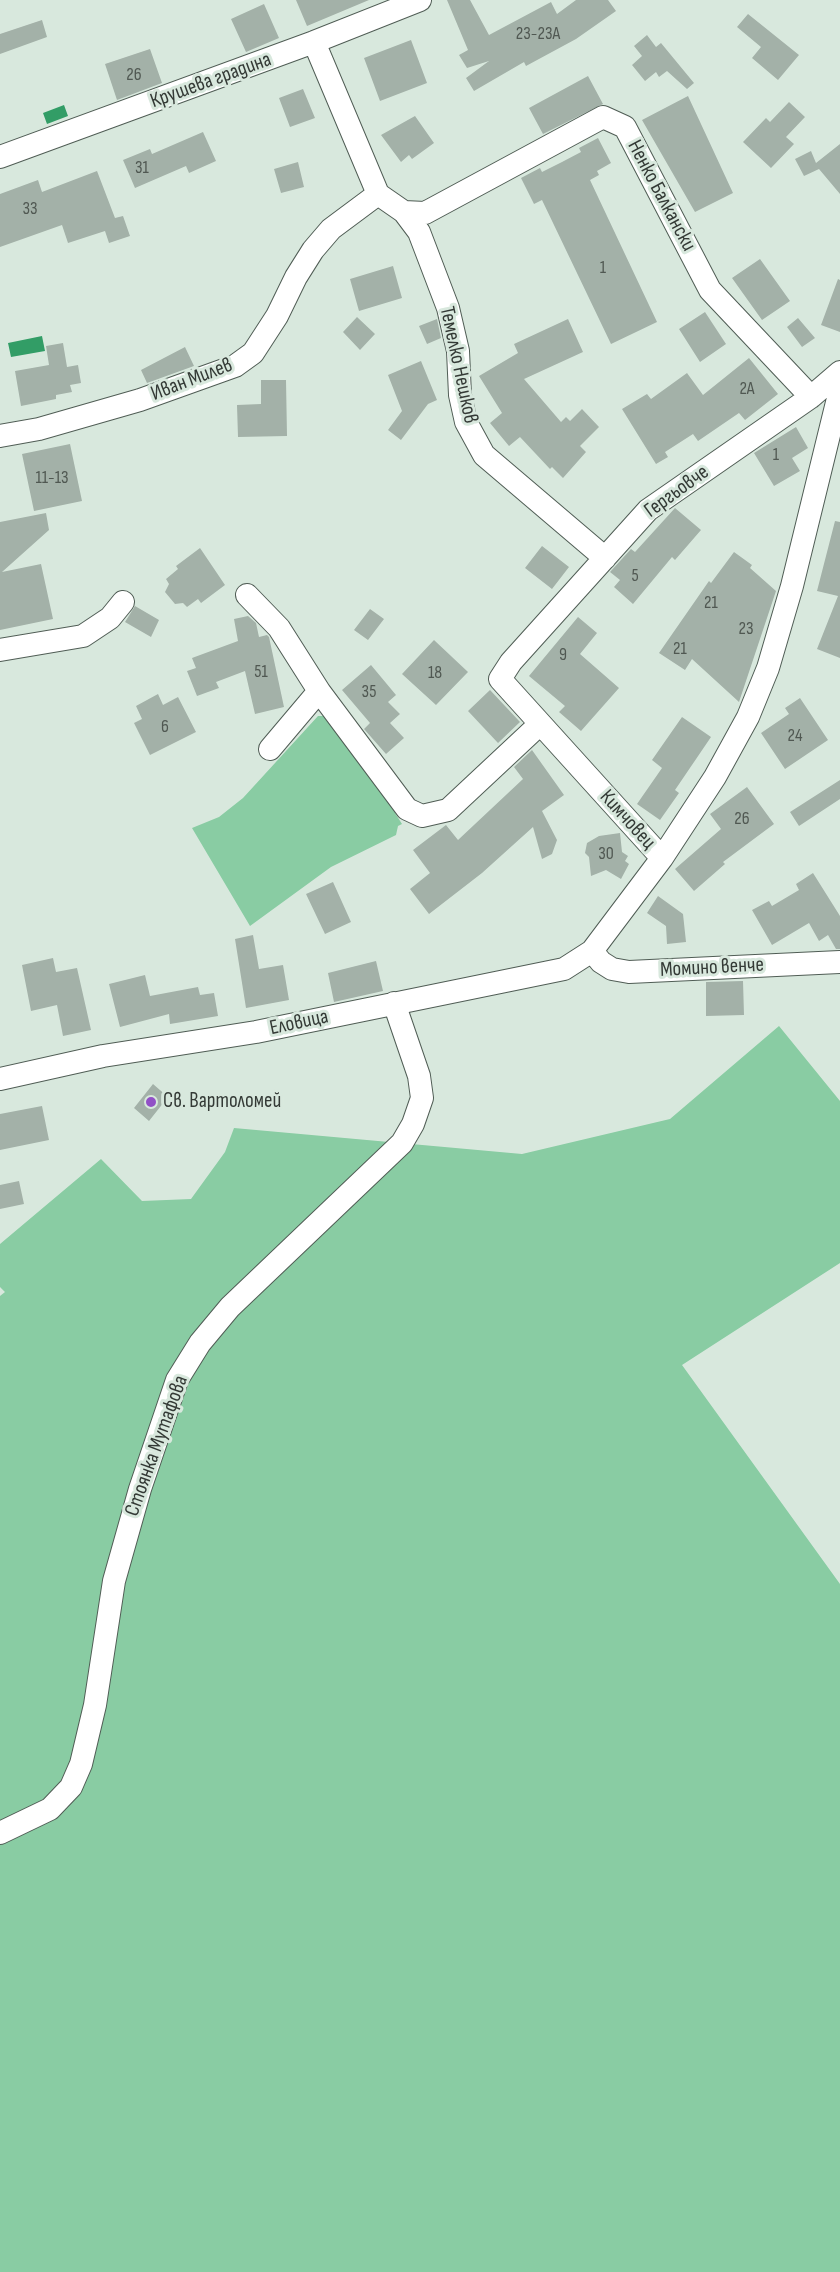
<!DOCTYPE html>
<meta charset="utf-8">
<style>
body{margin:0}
canvas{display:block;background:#d8e8dd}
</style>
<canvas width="840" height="2272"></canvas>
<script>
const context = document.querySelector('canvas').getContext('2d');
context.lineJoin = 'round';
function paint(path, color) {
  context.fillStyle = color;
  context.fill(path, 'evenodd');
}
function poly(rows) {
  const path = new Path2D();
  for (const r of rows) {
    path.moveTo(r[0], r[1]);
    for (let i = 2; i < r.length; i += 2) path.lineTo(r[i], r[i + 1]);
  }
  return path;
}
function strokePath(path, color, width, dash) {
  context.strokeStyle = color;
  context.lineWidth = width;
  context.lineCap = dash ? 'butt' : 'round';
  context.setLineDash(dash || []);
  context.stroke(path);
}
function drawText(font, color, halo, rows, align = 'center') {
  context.font = font + ' "Sofia Sans Condensed",sans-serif';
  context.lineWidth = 6;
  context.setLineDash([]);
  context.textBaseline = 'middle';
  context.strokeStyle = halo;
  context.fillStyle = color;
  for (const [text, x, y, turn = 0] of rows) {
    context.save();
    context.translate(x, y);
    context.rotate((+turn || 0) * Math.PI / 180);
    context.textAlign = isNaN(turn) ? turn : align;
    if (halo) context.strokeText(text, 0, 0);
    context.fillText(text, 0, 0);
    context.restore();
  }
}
paint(poly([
 [318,716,331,716,399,811,395,813,402,824,398,826,396,835,331,867,250,926,192,828,219,817,243,798],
 [779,1026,840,1101,840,1263,682,1365,840,1584,840,2272,0,2272,0,1296,5,1292,0,1287,0,1244,101,1159,142,1201,191,1199,225,1152,234,1128,522,1154,670,1119]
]), '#89cca3');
paint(poly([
 [64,105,68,116,47,124,43,113],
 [42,336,45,351,11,357,8,343]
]), '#329d66');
paint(poly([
 [296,0,369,0,307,26],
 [447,0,470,0,489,35,551,2,557,14,576,0,608,0,616,11,576,39,526,66,524,62,474,91,466,78,489,61,467,68,459,55,468,50],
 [264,4,279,38,246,52,231,19],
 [748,14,799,55,778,80,752,58,761,47,737,27],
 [42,20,47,37,0,54,0,34],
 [647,35,656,47,661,43,694,83,687,89,667,71,659,77,656,72,645,81,632,65,642,56,634,46],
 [411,40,427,83,380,101,364,58],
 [150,49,162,83,117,100,105,64],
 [588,76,603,104,543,134,529,108],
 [303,89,315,118,290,127,279,98],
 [688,96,733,193,695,212,642,120],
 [789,102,805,117,786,137,794,144,771,168,743,142,766,118,770,122],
 [415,116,434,143,412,159,409,155,401,162,381,135],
 [203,132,216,161,189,173,186,166,135,188,123,160,150,149,152,154],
 [598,138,611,163,597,171,599,175,590,180,657,322,611,344,542,200,534,204,521,178,540,168,542,172,562,162,581,152,579,148],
 [840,144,840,194,819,169,804,176,795,159,811,151,816,163],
 [298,162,304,187,281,193,274,169],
 [97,171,115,218,123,216,130,236,109,243,105,231,68,243,62,225,0,247,0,194,38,180,42,192],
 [760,259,790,301,762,320,732,278],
 [393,266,402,298,359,311,350,279],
 [838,279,840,280,840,332,821,325],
 [705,312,726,344,700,362,679,329],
 [357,317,375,334,360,350,343,332],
 [798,318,815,338,802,347,787,327],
 [437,319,441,338,427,344,419,326],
 [568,319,583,352,524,379,561,422,566,417,570,421,582,409,599,427,580,446,586,452,563,478,552,467,550,469,520,437,509,446,490,423,502,413,479,376,518,353,514,344],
 [63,343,67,367,78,365,81,383,70,385,72,392,56,395,56,399,21,406,15,371,49,365,46,346],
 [185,347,194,366,147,383,141,370],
 [749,358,778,394,745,420,739,413,698,441,693,434,665,452,668,457,656,464,622,409,647,394,651,399,687,373,703,395],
 [421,361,437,400,428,404,401,440,388,430,402,411,388,375],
 [261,380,286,380,287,436,238,437,237,405,261,404],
 [796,427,808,448,792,458,800,471,774,486,754,453],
 [70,444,82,501,34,511,22,454],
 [675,508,701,530,675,560,672,557,633,604,614,587,620,580,610,572,631,549,635,552],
 [46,513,49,530,2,572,41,564,53,619,0,630,0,522],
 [835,521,840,522,840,658,817,649,838,596,817,591],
 [542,546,569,567,552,589,525,568],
 [200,548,225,585,201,603,198,599,187,607,183,603,175,604,165,592,169,584,166,579,178,569,176,566],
 [734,552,752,565,750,568,776,591,739,702,692,659,685,670,659,653,709,581,711,583],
 [135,606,159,620,151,637,125,622],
 [370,609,384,619,368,640,354,630],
 [248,616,256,623,259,637,267,635,269,637,284,707,255,714,245,671,216,682,219,688,197,696,187,671,196,668,192,658,238,641,234,619],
 [578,617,597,633,580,654,619,688,581,731,559,712,565,706,529,676],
 [434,640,468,672,436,705,402,674],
 [371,665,396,695,388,702,400,714,390,723,404,738,386,754,364,729,370,723,342,690],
 [490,690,520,722,498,743,468,711],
 [158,694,163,705,178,697,196,732,150,755,134,723,142,719,136,706],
 [800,698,828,740,785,769,761,733,789,714,785,708],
 [682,717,711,737,675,790,679,793,660,820,637,804,662,768,652,760],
 [532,750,564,795,542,811,557,840,552,854,542,859,533,827,482,873,429,914,410,889,430,873,413,850,446,825,458,840,523,779,514,767],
 [840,780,840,799,799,826,790,812],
 [747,787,774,824,723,862,725,864,694,891,675,869,721,829,710,814],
 [620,833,622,852,628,856,625,861,629,864,621,879,606,870,591,876,589,857,585,853,587,843,599,836],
 [813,873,840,916,840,949,836,949,828,935,819,941,809,923,772,945,752,910,769,901,772,906,799,890,796,884],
 [333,882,351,922,325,934,306,894],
 [658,896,683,914,686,942,667,944,666,926,647,913],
 [253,935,259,969,283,965,289,1000,246,1008,235,939],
 [53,958,56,972,77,968,91,1030,63,1036,57,1005,31,1011,22,965],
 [376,961,383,991,334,1002,328,973],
 [145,975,150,996,198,987,200,995,214,993,218,1016,170,1024,169,1014,120,1027,109,984],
 [743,981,744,1015,706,1016,706,982],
 [153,1084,168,1097,149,1121,134,1108],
 [42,1106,49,1140,0,1150,0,1114],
 [19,1181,24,1204,0,1209,0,1185]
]), '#a3b1a8');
const minor = poly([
 [314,42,378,194,404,212,419,232,448,308,458,351,460,395,466,422,484,455,605,558],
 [0,157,314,42,420,0],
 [404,212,425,213,603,117,625,127,710,290,811,397],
 [0,436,39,429,140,400,235,366,253,353,277,316,296,277,313,250,331,229,378,194],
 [247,595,279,628,319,691,407,809,422,816,448,810,540,724],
 [0,650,83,636,110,618,123,602],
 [270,749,319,691],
 [662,858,500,679,511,662,648,510,811,397,840,372],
 [592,951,601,962,612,969,629,972,840,962],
 [0,1079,103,1056,256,1032,564,969,592,951,662,858,715,777,748,717,768,668,792,586,840,390],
 [0,1833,50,1809,71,1787,81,1764,95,1705,114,1581,140,1489,177,1380,200,1343,230,1307,402,1143,413,1124,422,1098,419,1076,394,1003]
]);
strokePath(minor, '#505d55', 24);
strokePath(minor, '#fff', 22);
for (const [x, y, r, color] of [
 [151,1102,6,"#9150c6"]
]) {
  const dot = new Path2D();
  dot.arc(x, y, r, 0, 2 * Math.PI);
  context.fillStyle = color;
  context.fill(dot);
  strokePath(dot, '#d8e8dd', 2);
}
drawText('18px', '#505852', null, [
 ["23-23А",538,34],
 ["26",134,75],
 ["31",142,168],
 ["33",30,209],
 ["1",603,268],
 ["2А",747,389],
 ["1",776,455],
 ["11-13",52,478],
 ["5",635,576],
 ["21",711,603],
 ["23",746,629],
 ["21",680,649],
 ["9",563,655],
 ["51",261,672],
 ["18",435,673],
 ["35",369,692],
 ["6",165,727],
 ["24",795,736],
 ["26",742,819],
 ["30",606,854]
]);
drawText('21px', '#343a36', '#d8e8dd', [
 ["Крушева градина",211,81,-20],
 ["Ненко Балкански",661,196,62],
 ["Темелко Нешков",458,365,78],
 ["Иван Милев",192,380,-21],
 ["Гергьовче",677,492,-36],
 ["Кимчовец",627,820,48],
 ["Момино венче",712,968,-3],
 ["Еловица",299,1023,-12],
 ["Стоянка Мутафова",157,1446,-70]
]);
drawText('21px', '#343a36', '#d8e8dd', [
 ["Св. Вартоломей",163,1102]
], 'left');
</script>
